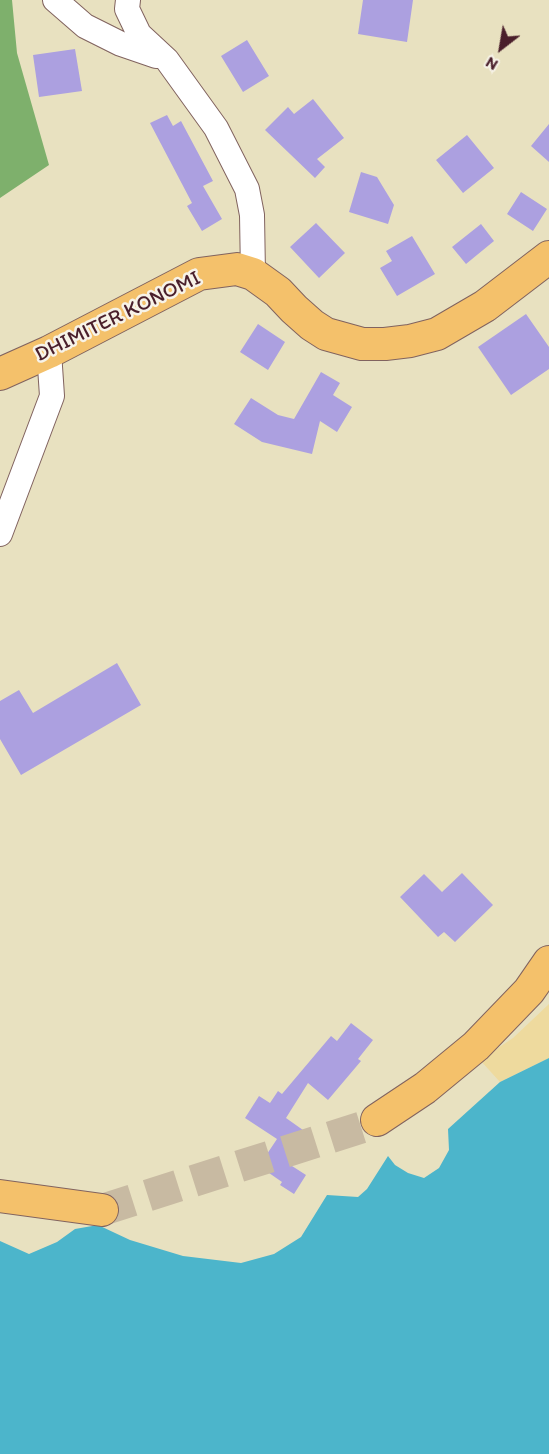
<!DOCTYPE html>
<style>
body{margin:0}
#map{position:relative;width:549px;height:1454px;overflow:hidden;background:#e8e1c0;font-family:Itim,sans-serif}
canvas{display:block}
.north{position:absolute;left:471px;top:18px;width:60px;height:60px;-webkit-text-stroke:4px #f7f3e8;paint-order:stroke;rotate:211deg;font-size:16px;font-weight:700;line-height:24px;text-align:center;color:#4a1f2b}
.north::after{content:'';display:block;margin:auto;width:21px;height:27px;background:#4a1f2b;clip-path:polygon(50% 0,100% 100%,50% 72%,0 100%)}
</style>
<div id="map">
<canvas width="549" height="1454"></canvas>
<div class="north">N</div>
</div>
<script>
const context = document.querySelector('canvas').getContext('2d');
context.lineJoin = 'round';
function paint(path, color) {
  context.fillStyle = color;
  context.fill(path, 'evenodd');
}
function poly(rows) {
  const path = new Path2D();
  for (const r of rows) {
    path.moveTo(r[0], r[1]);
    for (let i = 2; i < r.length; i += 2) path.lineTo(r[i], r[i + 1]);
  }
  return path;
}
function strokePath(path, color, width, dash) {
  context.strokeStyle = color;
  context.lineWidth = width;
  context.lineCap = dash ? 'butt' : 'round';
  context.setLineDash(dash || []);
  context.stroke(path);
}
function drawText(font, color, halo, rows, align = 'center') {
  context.font = font + ' Itim,sans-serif';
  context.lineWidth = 5;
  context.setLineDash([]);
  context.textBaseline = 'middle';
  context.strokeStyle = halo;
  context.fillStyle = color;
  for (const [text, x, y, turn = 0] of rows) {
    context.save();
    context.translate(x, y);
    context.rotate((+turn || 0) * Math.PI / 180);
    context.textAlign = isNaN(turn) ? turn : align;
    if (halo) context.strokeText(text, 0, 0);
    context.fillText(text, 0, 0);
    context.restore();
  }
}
paint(poly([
 [0,0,12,0,17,53,49,165,0,198]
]), '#7eb06c');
paint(poly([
 [549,1004,549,1058,500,1082,480,1060,513,1038]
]), '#eeda9e');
paint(poly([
 [549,1058,549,1454,0,1454,0,1241,29,1254,57,1242,75,1229,98,1225,130,1240,183,1256,241,1263,274,1254,301,1237,327,1195,358,1197,367,1189,388,1156,395,1165,408,1173,424,1178,439,1168,449,1150,448,1129,500,1082]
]), '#4cb5cb');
paint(poly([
 [363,0,413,0,407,42,358,34],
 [247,40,269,76,243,92,221,56],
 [75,49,82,91,39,97,33,55],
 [313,99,344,138,317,159,325,167,315,178,265,130,288,107,294,114],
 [167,115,173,126,181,121,213,181,203,186,222,219,202,231,187,206,192,203,150,123],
 [549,124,549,162,531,146],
 [467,135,494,168,463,193,436,160],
 [361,172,377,177,394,205,388,224,349,212],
 [521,192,547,209,533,231,507,214],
 [316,223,345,253,319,278,290,247],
 [481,224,494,241,466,264,452,247],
 [412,236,435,274,397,296,380,268,392,261,386,251],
 [526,314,549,347,549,369,511,395,478,347],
 [258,324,285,342,268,370,240,352],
 [321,372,340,383,333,395,352,407,337,432,320,421,312,454,262,442,234,424,251,398,278,415,294,419],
 [117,663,141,705,21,775,0,739,0,701,19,690,33,713],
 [462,873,493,905,455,942,444,932,438,937,400,897,424,874,442,892],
 [351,1023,373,1040,358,1059,361,1061,328,1100,308,1083,286,1118,310,1135,291,1162,293,1163,292,1166,306,1175,294,1194,280,1185,282,1182,259,1166,277,1139,245,1118,259,1096,270,1103,278,1091,282,1094,331,1036,337,1041]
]), '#aca0e0');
strokePath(poly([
 [102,1210,366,1126,377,1120]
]), '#c8baa2', 32, [32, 16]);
const minor = poly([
 [55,0,85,26,121,44,156,56],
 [128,0,127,9,139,34,167,60,216,128,247,189,252,215,253,274],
 [0,534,52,396,49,352]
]);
const major = poly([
 [0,374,49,352,199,274,237,269,253,274,278,292,294,309,312,325,326,334,362,344,385,344,410,341,437,334,485,306,549,257],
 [377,1120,425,1088,476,1046,529,991,549,962],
 [0,1196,102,1210]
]);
strokePath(minor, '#81635f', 26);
strokePath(major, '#81635f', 34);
strokePath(minor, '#fff', 24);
strokePath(major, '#f4c16b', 32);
drawText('21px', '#4a1f2b', '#f7f3e8', [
 ["DHIMITER KONOMI",118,317,-26]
]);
</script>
